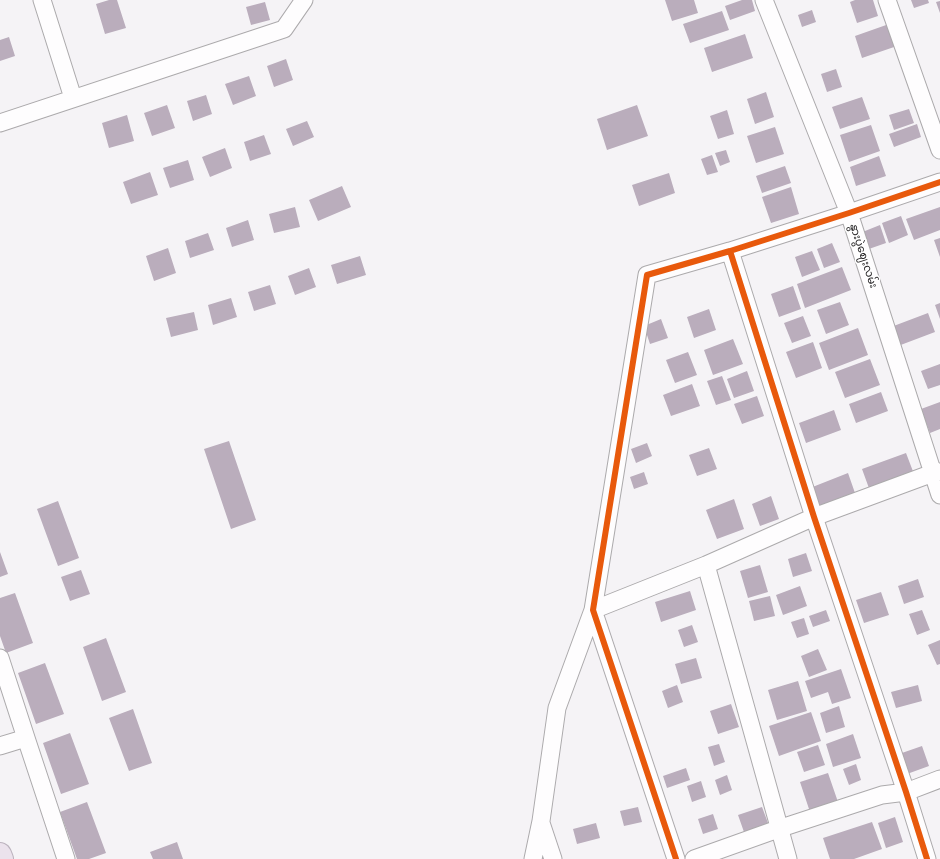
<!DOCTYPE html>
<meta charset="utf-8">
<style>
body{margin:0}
canvas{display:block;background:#f5f3f6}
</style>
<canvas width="940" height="859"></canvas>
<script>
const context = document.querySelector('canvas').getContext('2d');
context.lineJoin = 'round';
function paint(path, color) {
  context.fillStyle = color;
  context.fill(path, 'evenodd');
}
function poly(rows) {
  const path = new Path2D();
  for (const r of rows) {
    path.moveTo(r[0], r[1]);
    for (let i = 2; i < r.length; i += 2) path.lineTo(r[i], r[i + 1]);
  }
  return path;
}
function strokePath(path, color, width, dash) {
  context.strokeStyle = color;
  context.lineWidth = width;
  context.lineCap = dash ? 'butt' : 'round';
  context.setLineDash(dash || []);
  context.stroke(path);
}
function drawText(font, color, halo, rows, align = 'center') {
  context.font = font + ' "Varela Round","Noto Sans Myanmar",sans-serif';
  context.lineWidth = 3;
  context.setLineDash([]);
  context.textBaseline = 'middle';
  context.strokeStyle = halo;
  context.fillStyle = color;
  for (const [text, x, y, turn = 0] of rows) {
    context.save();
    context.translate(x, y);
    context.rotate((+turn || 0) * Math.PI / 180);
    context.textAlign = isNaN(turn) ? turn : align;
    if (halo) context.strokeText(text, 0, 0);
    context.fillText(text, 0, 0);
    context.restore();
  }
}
paint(poly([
 [109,0,117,0,126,28,105,34,96,4],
 [665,0,694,0,698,13,672,21],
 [742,0,752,0,755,11,730,20,725,6],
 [855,0,873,0,878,16,857,23,850,2],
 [911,0,928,0,929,3,914,8],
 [940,1,940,13,936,2],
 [265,2,270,20,251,25,246,7],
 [812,10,816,22,802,27,798,15],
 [722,11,729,30,690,43,683,24],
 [889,24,897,46,862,58,855,36],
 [745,34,753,58,712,72,704,48],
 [9,37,15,56,0,61,0,40],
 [286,59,293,80,274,87,267,66],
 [836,69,842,87,827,92,821,74],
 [249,76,256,96,233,105,225,84],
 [766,92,774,117,755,124,747,99],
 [206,95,212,114,193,121,187,101],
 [862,97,870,119,840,129,832,107],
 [167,105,175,128,152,136,144,113],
 [637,105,648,136,607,150,597,119],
 [909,109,914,123,894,130,889,115],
 [727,110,734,134,718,139,710,116],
 [127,115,134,141,109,148,102,123],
 [307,121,314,137,293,146,286,129],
 [917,124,921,137,894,147,889,134],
 [871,125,880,151,849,162,840,135],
 [775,127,784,154,756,163,747,136],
 [264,135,271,154,250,161,244,142],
 [225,148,232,168,210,177,202,157],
 [726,150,730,162,720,166,715,153],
 [712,155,718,172,707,175,701,159],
 [879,156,886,176,856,186,850,167],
 [188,160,194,180,170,188,163,168],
 [785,166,791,183,762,193,756,176],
 [150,172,158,195,131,204,123,182],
 [669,173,675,193,639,206,632,185],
 [342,186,351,207,318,221,309,200],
 [791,187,799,214,771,223,762,197],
 [295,207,300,227,274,233,269,214],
 [940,207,940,230,914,240,906,219],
 [901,216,908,235,889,243,882,223],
 [248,220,254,240,232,247,226,228],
 [880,225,886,243,866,250,860,233],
 [208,233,214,250,190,258,185,241],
 [940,238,940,257,934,240],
 [832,243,840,262,824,268,817,249],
 [168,248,176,273,154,281,146,256],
 [812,251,820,270,802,277,795,257],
 [360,256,366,275,337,284,331,265],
 [842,267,851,290,805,308,797,284],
 [309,268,316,287,295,295,288,276],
 [270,285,276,304,254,311,248,292],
 [793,286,801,309,779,317,771,294],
 [231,298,237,317,213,325,208,305],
 [840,302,849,325,826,334,817,310],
 [940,303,940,319,935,305],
 [709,309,716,330,694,338,687,317],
 [194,312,198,330,171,337,166,318],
 [928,313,935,332,898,346,891,327],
 [803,316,811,336,792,343,784,323],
 [661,319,668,338,650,344,644,326],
 [858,328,868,355,829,370,819,343],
 [733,339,743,364,713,375,704,350],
 [813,342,822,368,796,378,786,352],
 [688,352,697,375,675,383,666,360],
 [870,359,880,385,845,398,835,372],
 [940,364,940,385,928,389,921,371],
 [747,371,754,391,734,398,727,379],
 [722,376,731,400,716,405,707,381],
 [692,384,700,406,671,416,663,395],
 [881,392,888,411,856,423,849,404],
 [757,396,764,416,742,424,734,404],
 [940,402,940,429,930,433,921,409],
 [834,410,841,430,806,443,799,423],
 [229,441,256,520,231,529,204,449],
 [647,443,652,456,636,463,631,449],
 [709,448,717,469,697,476,689,455],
 [906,453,914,474,870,491,862,469],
 [644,472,648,484,634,489,630,477],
 [848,473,855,493,818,507,810,488],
 [771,496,779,519,760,526,752,504],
 [734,499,744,529,717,539,706,510],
 [58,501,79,558,58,566,37,509],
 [0,552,8,574,0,577],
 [806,553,812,571,793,577,788,559],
 [760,565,768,592,748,598,740,571],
 [81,570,90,594,70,601,61,577],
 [918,579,924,597,904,604,898,586],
 [800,586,807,606,783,615,776,595],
 [690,591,696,610,661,622,655,602],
 [881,592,889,615,864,623,856,600],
 [15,593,33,643,6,653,0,636,0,598],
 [770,596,775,616,754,621,749,601],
 [826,610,830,621,813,627,809,616],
 [922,610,930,630,917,635,909,614],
 [804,618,809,634,797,638,791,622],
 [692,625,698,642,684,647,678,630],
 [106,638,126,692,102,701,83,647],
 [940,640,940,664,937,665,928,645],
 [818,649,827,670,809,677,801,656],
 [696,658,702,678,681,684,675,664],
 [45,663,64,714,36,724,18,673],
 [841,669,851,698,832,704,828,692,811,698,805,681],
 [798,681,807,711,777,720,768,690],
 [677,685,683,702,668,708,662,691],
 [918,685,922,701,896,708,891,692],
 [731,704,739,727,718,734,710,711],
 [839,706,845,727,826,733,820,713],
 [133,709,152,763,129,771,109,718],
 [811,712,821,741,779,756,769,726],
 [70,733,89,784,61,794,43,743],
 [853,734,861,758,833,767,826,744],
 [719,744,725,762,714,766,708,747],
 [818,745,825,765,804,772,797,752],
 [922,746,929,766,907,774,899,754],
 [856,764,861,780,849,785,843,769],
 [686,768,690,780,667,788,663,776],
 [828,773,838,802,810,812,800,782],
 [727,775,732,790,720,795,715,780],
 [701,781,706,797,692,802,687,786],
 [87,802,106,853,89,859,77,859,60,812],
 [638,807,642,822,624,826,620,811],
 [762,807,768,823,744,832,738,815],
 [713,814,718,829,703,834,698,819],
 [895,817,903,842,886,848,878,823],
 [872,822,882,849,854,859,830,859,823,838],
 [596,823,600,838,577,844,573,829],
 [177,842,183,859,153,859,150,852]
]), '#baadbc');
const minor = poly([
 [42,0,73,98],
 [764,0,849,213,940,495],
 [887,0,940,150],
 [0,123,284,29,304,0],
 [730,251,814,517,906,792,927,859],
 [706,565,788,859],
 [0,658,26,738],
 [0,746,26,738,66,859],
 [541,823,553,859],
 [533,859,541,821,557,708,593,610,706,565,814,517,933,473,940,472],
 [676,859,593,610,647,275,730,251,849,213,940,182],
 [694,859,778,829,882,795,906,792,940,779]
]);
const highway = poly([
 [0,854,2,859]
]);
strokePath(minor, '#acaaac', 19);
strokePath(highway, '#bcb3be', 24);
strokePath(minor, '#fefdfe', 17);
strokePath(highway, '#ebe2ec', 22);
strokePath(poly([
 [730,251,814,517,906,792,927,859],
 [676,859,593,610,647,275,730,251,849,213,940,182]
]), '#e8590c', 6);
drawText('11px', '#252325', '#fff', [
 ["နွားပွဲဈေးလမ်း",863,256,72]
]);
</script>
